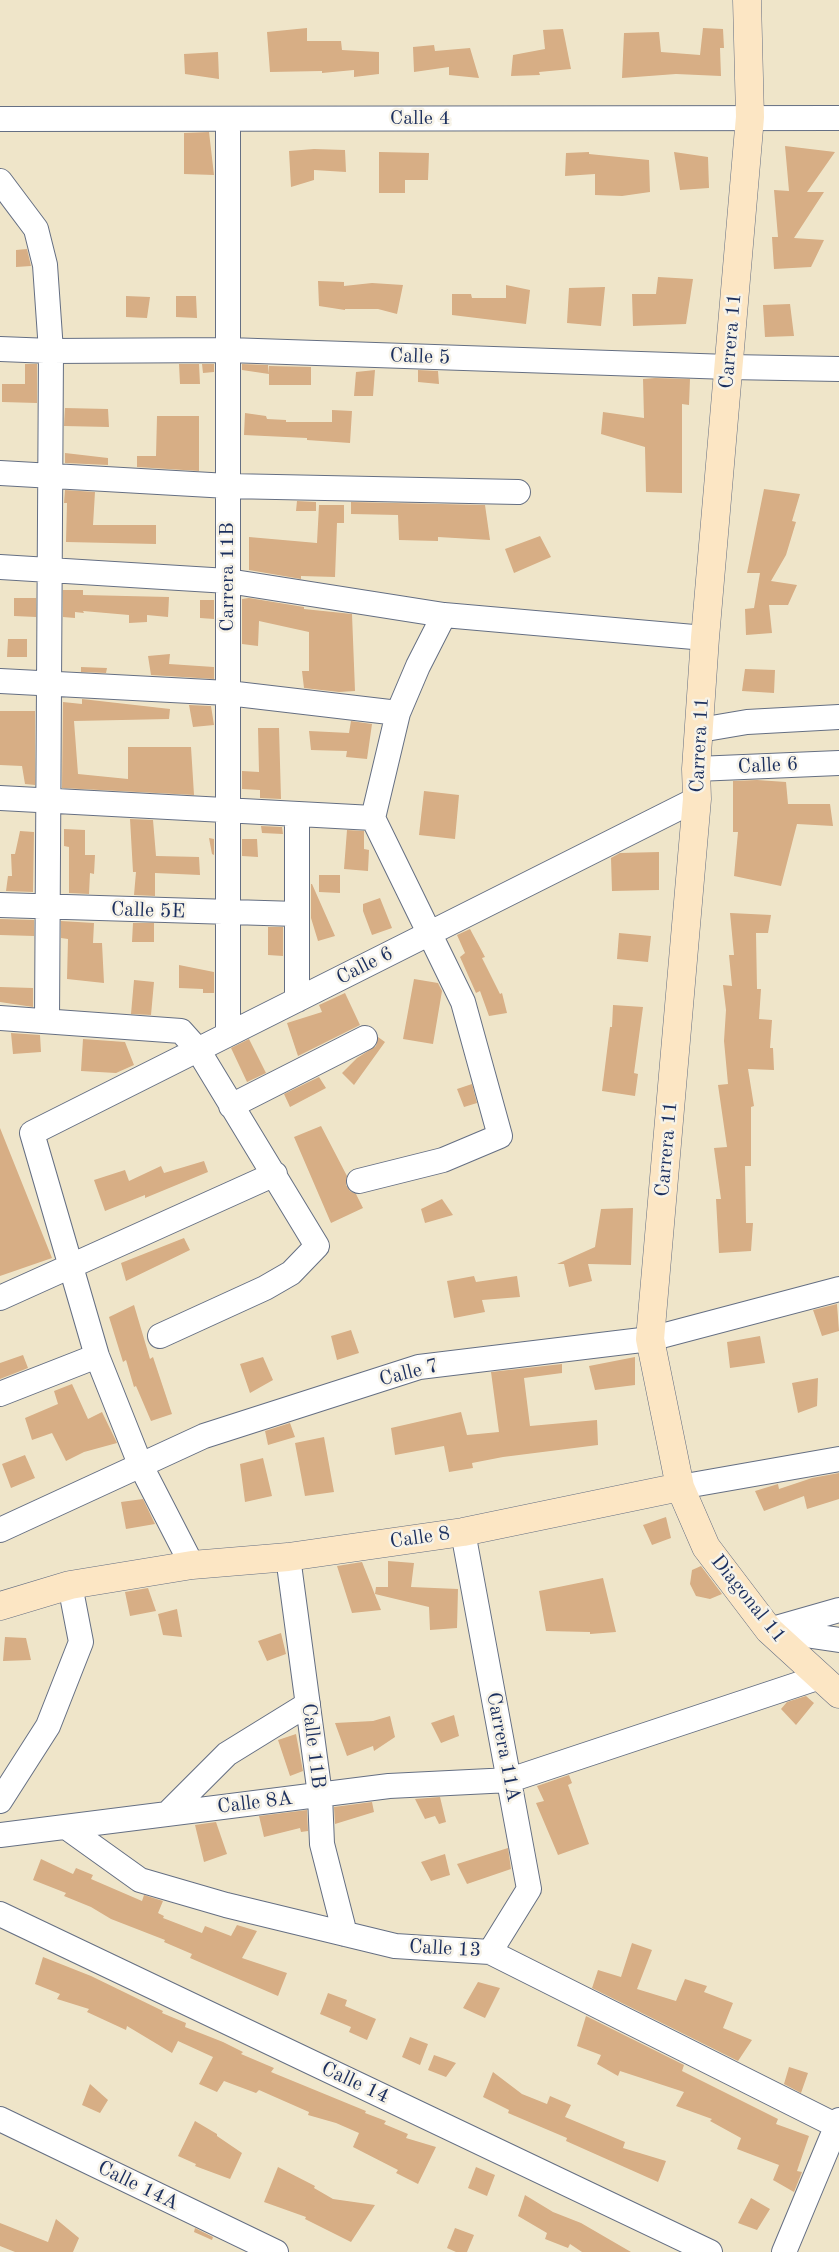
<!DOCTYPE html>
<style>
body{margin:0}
canvas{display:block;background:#efe5c9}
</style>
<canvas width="839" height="2252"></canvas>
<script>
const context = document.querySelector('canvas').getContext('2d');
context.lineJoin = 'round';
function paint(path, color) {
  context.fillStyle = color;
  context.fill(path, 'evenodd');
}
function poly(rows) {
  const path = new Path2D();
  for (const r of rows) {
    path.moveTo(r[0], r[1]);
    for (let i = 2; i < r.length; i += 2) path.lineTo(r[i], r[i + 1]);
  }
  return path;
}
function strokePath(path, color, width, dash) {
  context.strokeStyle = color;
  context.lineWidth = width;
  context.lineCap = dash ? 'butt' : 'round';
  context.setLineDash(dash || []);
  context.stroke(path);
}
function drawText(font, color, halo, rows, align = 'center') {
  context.font = font + ' "Old Standard TT",serif';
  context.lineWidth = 5;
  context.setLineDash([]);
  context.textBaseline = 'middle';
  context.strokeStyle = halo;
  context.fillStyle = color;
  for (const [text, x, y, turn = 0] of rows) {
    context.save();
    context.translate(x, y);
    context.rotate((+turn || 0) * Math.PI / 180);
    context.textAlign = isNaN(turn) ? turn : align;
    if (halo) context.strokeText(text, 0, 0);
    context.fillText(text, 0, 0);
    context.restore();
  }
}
paint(poly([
 [307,28,307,41,341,41,342,50,379,52,379,74,354,77,354,70,322,73,322,71,270,72,267,32],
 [703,28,723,29,724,48,720,48,721,76,676,74,622,78,624,33,659,32,661,52,700,55],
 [563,29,571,69,539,72,540,75,511,76,513,55,545,49,543,30],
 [434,45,435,51,470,48,479,78,449,75,449,67,414,72,413,47],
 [218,52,219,79,185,74,184,54],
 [209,132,214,175,184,174,184,133],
 [785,146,835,152,807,192,824,192,794,238,824,240,811,267,774,269,772,237,778,237,774,190,789,191],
 [314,149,345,150,346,172,314,170,314,180,291,187,289,151],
 [379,152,429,153,428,180,405,180,405,193,379,193],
 [589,152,589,154,649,160,650,192,622,196,595,195,595,174,565,176,566,153],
 [674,152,708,157,709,188,680,190],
 [27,249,31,266,16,267,16,250],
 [658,277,693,279,686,324,633,326,632,294,656,294],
 [318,281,344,282,344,286,372,283,403,285,397,314,378,309,345,309,345,310,319,306],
 [506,285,530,290,526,324,452,315,452,294,471,294,472,298,506,298],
 [605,287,601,326,567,323,569,288],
 [126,296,150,297,147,318,126,317],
 [176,296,196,296,197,318,176,317],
 [790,304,794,336,765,337,763,305],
 [25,364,37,364,37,403,2,402,2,384,25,384],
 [179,364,199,364,200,384,180,384],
 [202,364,214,364,214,372,203,373],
 [242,364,268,365,269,374,242,370],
 [269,366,311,367,311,385,269,385],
 [375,370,373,396,354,396,356,372],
 [418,370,438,371,439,384,418,382],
 [655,378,690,379,689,405,682,404,682,493,646,492,645,447,601,434,603,412,644,418,643,379],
 [65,408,108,409,109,427,64,426],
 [332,410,352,411,350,443,307,440,307,438,244,435,245,413,266,416,267,419,286,420,286,422,332,422],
 [157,416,199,416,199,471,137,467,137,456,156,456],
 [65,453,108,458,108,465,65,463],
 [764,489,800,494,792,521,796,522,786,555,771,581,797,585,788,605,769,605,772,633,746,635,745,609,754,608,760,573,747,573],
 [65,490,95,492,93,525,156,525,156,544,66,542,67,503,64,503],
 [297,501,316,502,316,511,296,511],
 [351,502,485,505,490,540,438,537,438,541,399,540,398,515,351,514],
 [319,505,344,505,344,523,337,523,335,577,301,576,301,579,249,570,249,537,317,543],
 [540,536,551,557,514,573,505,549],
 [63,590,83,590,83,595,169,597,168,617,147,615,147,622,129,623,129,615,83,611,84,613,75,612,75,618,63,617],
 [14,598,36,598,36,617,14,616],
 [249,598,304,607,304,609,352,614,355,691,339,692,304,688,302,671,309,671,309,632,259,621,258,646,242,644,242,599],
 [200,600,214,600,214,619,200,618],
 [8,639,27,639,27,657,7,657],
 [170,654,169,664,214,667,214,679,151,675,148,656],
 [81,667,107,668,106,673,81,672],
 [745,669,775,670,774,693,742,691],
 [82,699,170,709,169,719,74,721,78,774,128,779,128,747,191,747,194,795,62,788,63,702,82,704],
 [189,705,211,706,214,725,193,727],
 [0,711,35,711,35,785,25,784,22,766,0,765],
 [351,721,372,724,367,759,346,757,347,751,311,750,309,731,349,733],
 [258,728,279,728,281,799,260,798,260,790,242,789,242,771,259,772],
 [757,780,786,782,788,804,830,804,833,826,797,824,781,886,734,876,738,832,733,832,733,781],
 [424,791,459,795,455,839,419,835],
 [130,819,153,820,156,856,199,857,200,875,155,873,155,896,134,895,136,872,133,872],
 [261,826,282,827,283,834,262,833],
 [64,829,85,830,85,855,95,855,94,874,90,873,89,894,69,893,69,847,64,846],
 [347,830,364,831,364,849,369,850,368,871,344,869],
 [20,831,34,832,33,892,6,891,8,876,12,876,11,854,15,854],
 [209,838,214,839,214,855,212,854],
 [242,839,257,839,258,857,242,856],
 [659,852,659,890,612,891,611,858,620,853],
 [319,875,340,875,340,893,319,892],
 [311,884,312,884,335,936,318,941,311,918],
 [380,898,392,928,372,935,363,911,363,904],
 [730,913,771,915,768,933,756,933,757,989,761,989,759,1019,772,1020,770,1048,773,1048,774,1070,748,1069,754,1106,751,1107,751,1166,745,1166,746,1223,753,1223,751,1251,719,1253,716,1199,721,1199,714,1148,727,1147,718,1085,728,1084,724,1041,726,1010,723,985,732,986,729,955,734,955],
 [0,919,34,920,34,936,0,935],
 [61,921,94,923,93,943,102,943,104,983,67,979,68,939,61,938],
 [133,923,154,923,154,942,132,942],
 [268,927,283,927,283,956,268,955],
 [470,929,485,957,482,958,500,994,502,993,507,1013,489,1016,480,991,476,993,460,957,465,953,457,935],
 [619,933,651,936,648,962,617,959],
 [179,965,214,972,214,993,203,993,203,989,179,988],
 [414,979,438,983,442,991,433,1044,403,1039],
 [134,980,154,982,151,1015,131,1014],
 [0,987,33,988,33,1007,0,1002],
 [345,993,360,1025,298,1056,287,1023,322,1012,319,1005],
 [613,1005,643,1007,634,1073,638,1074,635,1096,602,1091,610,1027,612,1027],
 [11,1033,40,1035,41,1052,13,1054],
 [378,1037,385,1042,354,1085,342,1073,357,1058,376,1046],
 [83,1039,125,1042,134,1065,116,1073,81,1071],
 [249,1039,266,1073,247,1082,231,1048],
 [319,1077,326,1088,290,1107,284,1094],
 [472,1084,477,1103,464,1107,457,1089],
 [321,1126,347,1176,346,1185,350,1191,356,1194,363,1208,331,1223,294,1137],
 [0,1128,52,1258,0,1276],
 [204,1161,208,1172,145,1198,145,1195,105,1211,94,1180,125,1170,129,1181,161,1166,164,1173],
 [442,1199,453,1215,425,1223,421,1209],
 [633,1208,631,1265,588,1264,592,1281,569,1287,564,1264,557,1264,595,1247,601,1209],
 [184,1238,190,1250,126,1281,121,1263],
 [474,1276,476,1282,517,1276,520,1297,482,1300,485,1312,454,1318,447,1281],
 [837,1304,839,1331,822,1336,813,1310],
 [134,1305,150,1359,153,1357,172,1414,151,1421,136,1386,134,1387,126,1360,123,1362,109,1317],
 [351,1330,359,1353,337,1360,331,1336],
 [760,1336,765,1363,730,1368,727,1342],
 [23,1355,28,1368,0,1379,0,1363],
 [263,1357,273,1380,250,1393,240,1364],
 [635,1357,635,1385,595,1390,589,1366],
 [562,1364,562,1373,524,1378,530,1426,597,1420,598,1445,503,1457,472,1463,473,1468,449,1472,444,1446,395,1455,391,1428,461,1412,467,1435,499,1432,491,1372],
 [818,1378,817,1406,798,1413,792,1383],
 [72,1384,88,1419,102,1412,117,1443,84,1452,66,1461,52,1433,32,1440,25,1418,58,1404,54,1391],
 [290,1423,295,1437,268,1445,265,1431],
 [324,1437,334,1492,305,1496,295,1443],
 [25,1455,35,1478,11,1488,2,1464],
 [263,1458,272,1496,245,1502,240,1464],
 [839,1473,839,1499,807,1509,804,1496,764,1511,755,1491,778,1484,779,1489,812,1478],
 [143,1499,155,1524,126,1529,121,1502],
 [666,1517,671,1538,652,1545,643,1525],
 [388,1561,414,1563,411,1587,458,1589,457,1628,430,1630,429,1607,375,1594,376,1587,388,1587],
 [362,1562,381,1610,352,1613,337,1566],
 [701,1566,722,1594,710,1599,696,1596,690,1584,692,1570],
 [603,1578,616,1632,590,1634,590,1632,546,1631,539,1591],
 [148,1588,156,1611,130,1616,125,1592],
 [177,1609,182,1637,163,1635,158,1614],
 [281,1633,286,1654,267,1661,258,1641],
 [5,1637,26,1638,31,1660,3,1661],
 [806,1696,814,1703,796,1725,781,1709,787,1702],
 [454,1715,459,1736,441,1743,431,1723],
 [390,1716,395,1737,374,1751,373,1746,347,1756,335,1723,373,1721],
 [296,1734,303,1771,290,1776,278,1740],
 [569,1775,572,1783,568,1785,589,1844,558,1855,536,1803,544,1801,537,1786],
 [440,1797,446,1822,439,1824,435,1816,425,1819,415,1799],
 [372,1802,374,1812,335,1824,334,1807],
 [307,1810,308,1831,301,1832,300,1828,264,1837,259,1816],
 [216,1822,227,1854,204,1862,195,1825],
 [508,1848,511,1869,467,1884,457,1864],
 [445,1854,450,1875,431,1881,421,1862],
 [41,1859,73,1874,76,1868,93,1875,91,1879,142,1901,144,1895,163,1901,158,1913,164,1916,163,1918,202,1933,205,1926,231,1936,237,1925,257,1931,242,1958,287,1973,278,1996,190,1958,192,1954,164,1942,165,1940,111,1919,91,1907,64,1896,66,1893,33,1880],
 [632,1943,652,1950,637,1989,676,2001,685,1979,707,1986,704,1992,733,2003,723,2028,752,2040,738,2061,592,1988,598,1970,621,1977],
 [43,1957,91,1976,163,2011,162,2013,186,2023,185,2027,223,2042,243,2052,241,2054,274,2068,271,2072,366,2111,365,2113,386,2121,384,2124,408,2134,406,2138,436,2147,418,2184,396,2173,398,2170,353,2147,359,2133,336,2123,308,2115,309,2112,259,2090,256,2093,224,2081,217,2092,199,2084,213,2057,178,2041,172,2053,127,2026,126,2030,87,2012,89,2009,57,1999,60,1994,35,1984],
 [478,1982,500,1988,485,2018,463,2008],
 [328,1993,347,2000,345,2006,376,2019,367,2040,349,2032,351,2027,320,2014],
 [586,2016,684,2065,682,2071,778,2119,776,2124,809,2136,797,2171,802,2172,794,2192,773,2180,779,2165,737,2149,741,2138,710,2121,712,2119,676,2106,684,2092,620,2071,618,2076,597,2064,601,2055,577,2046],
 [410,2037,428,2044,420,2065,402,2057],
 [434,2055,456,2063,446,2077,428,2070],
 [789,2067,808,2073,801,2093,784,2084],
 [493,2072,522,2094,547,2104,550,2096,571,2105,565,2117,625,2142,623,2148,666,2161,658,2182,566,2141,567,2138,508,2113,509,2110,483,2097],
 [90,2084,108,2100,100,2113,82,2105],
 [195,2121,217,2134,217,2136,242,2153,230,2179,195,2166,196,2164,178,2156],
 [278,2167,315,2186,314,2188,333,2199,375,2205,351,2242,305,2219,306,2217,264,2202],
 [476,2167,495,2175,487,2196,468,2188],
 [525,2195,553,2212,581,2223,631,2252,582,2252,570,2244,568,2248,545,2239,547,2233,518,2216],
 [751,2198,770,2209,757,2230,738,2223],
 [56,2219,79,2238,73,2252,15,2252,0,2246,0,2223,48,2242],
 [195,2228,213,2237,212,2240,194,2232],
 [455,2228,474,2235,467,2252,456,2252,447,2248]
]), '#d7ae85');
const street = poly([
 [0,119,839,118],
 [228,120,228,1034],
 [0,181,36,229,45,265,51,351,47,1020],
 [0,349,51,351,228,350,729,367,839,369],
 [0,473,228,486,518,492],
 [0,567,228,581,444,615,705,638],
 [0,681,228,693,398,713],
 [700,730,747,722,839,717],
 [696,769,839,763],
 [0,798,373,818],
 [297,814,297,1000],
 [0,905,297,914],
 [0,1018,181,1031,198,1050,317,1246,291,1273,265,1288,160,1336],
 [231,1106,365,1038],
 [359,1181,443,1160,500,1136,463,1002,373,818,398,713,418,666,444,615],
 [0,1298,275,1174],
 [0,1394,97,1356],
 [680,1487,839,1459],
 [0,1530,204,1436,419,1367,650,1339,839,1289],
 [463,1532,529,1889,490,1952],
 [288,1557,320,1795,322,1844,345,1934],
 [192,1565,140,1464,97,1356,32,1133,697,799],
 [769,1630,839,1610],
 [778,1631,839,1640],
 [0,1801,48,1726,81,1642,70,1585],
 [167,1814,227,1754,308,1704],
 [66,1827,140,1880,226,1905,395,1946,490,1952,839,2127],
 [0,1835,389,1786,510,1780,820,1677],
 [0,1914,710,2252],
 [0,2119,276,2252],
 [784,2252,839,2120]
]);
const secondary = poly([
 [747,0,750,117,705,638,696,769,697,799,650,1339,680,1487,706,1547,769,1630,839,1694],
 [0,1606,70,1585,192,1565,288,1557,463,1532,680,1487]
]);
strokePath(street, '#656f83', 26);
strokePath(secondary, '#656f83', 29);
strokePath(street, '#fff', 24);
strokePath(secondary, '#fce6c4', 28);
drawText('20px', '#1b2f5e', '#f7f3e8', [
 ["Calle 4",420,119],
 ["Carrera 11",731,341,-85],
 ["Calle 5",420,357,2],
 ["Carrera 11B",228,577,-90],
 ["Carrera 11",700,745,-87],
 ["Calle 6",768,766,-3],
 ["Calle 5E",148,911,2],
 ["Calle 6",365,966,-27],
 ["Carrera 11",667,1149,-85],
 ["Calle 7",409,1373,-14],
 ["Calle 8",420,1538,-8],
 ["Diagonal 11",748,1599,51],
 ["Calle 11B",313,1746,83],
 ["Carrera 11A",503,1747,79],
 ["Calle 8A",255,1803,-7],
 ["Calle 13",445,1949,3],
 ["Calle 14",355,2083,25],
 ["Calle 14A",138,2186,26]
]);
</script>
